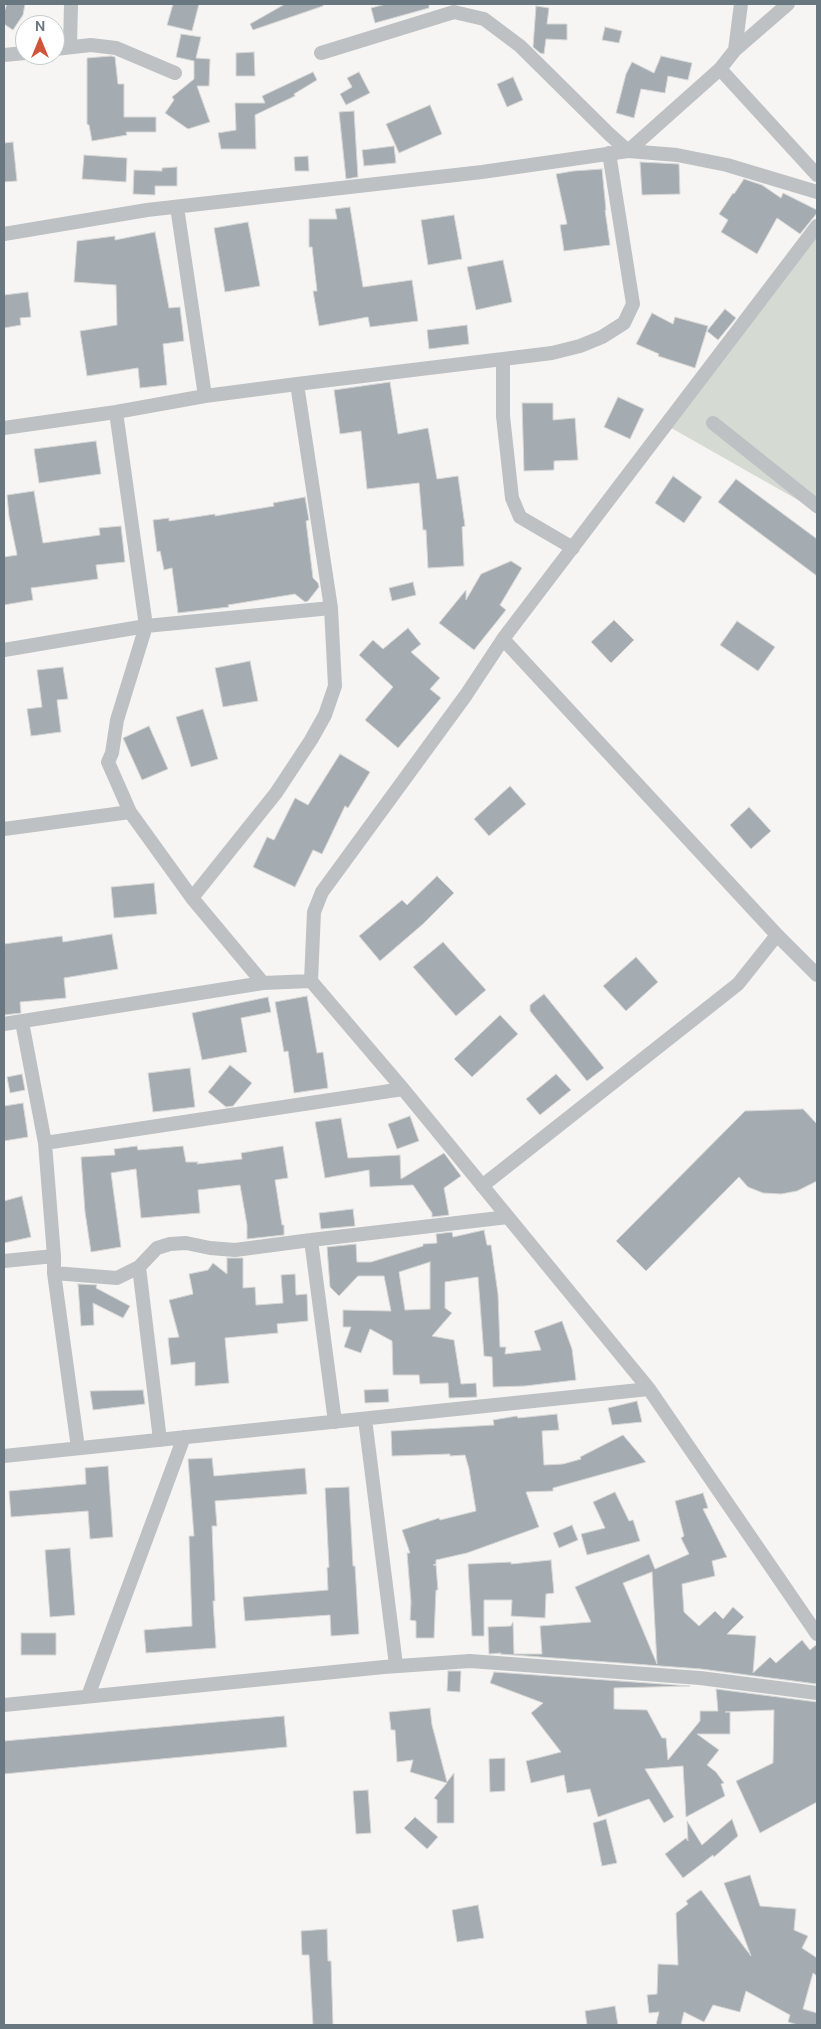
<!DOCTYPE html>
<style>
body{margin:0}
#map{position:relative;width:821px;height:2029px;overflow:hidden;background:#f6f5f3;font-family:"DM Sans",sans-serif}
canvas{display:block}
.frame{position:absolute;inset:0;border:5px solid #687780;pointer-events:none}
.north{position:absolute;left:15px;top:15px;width:50px;height:50px;box-sizing:border-box;background:#fff;border:1px solid #c3c9cc;border-radius:50%;rotate:0deg;font-size:14px;font-weight:700;line-height:20px;text-align:center;color:#687780}
.north::after{content:'';display:block;margin:auto;width:18px;height:22px;background:#cf553a;clip-path:polygon(50% 0,100% 100%,50% 72%,0 100%)}
</style>
<div id="map">
<canvas width="821" height="2029"></canvas>
<div class="frame"></div>
<div class="north">N</div>
</div>
<script>
const context = document.querySelector('canvas').getContext('2d');
context.lineJoin = 'round';
function paint(path, color) {
  context.fillStyle = color;
  context.fill(path, 'evenodd');
}
function poly(rows) {
  const path = new Path2D();
  for (const r of rows) {
    path.moveTo(r[0], r[1]);
    for (let i = 2; i < r.length; i += 2) path.lineTo(r[i], r[i + 1]);
  }
  return path;
}
function strokePath(path, color, width, dash) {
  context.strokeStyle = color;
  context.lineWidth = width;
  context.lineCap = dash ? 'butt' : 'round';
  context.setLineDash(dash || []);
  context.stroke(path);
}
paint(poly([
 [817,226,817,515,805,504,666,425]
]), '#d5dad2');
const building = poly([
 [7,4,25,4,23,15,13,30,4,24,4,12,7,4],
 [173,4,199,4,192,31,167,25,173,4],
 [285,4,323,4,323,6,253,30,250,24,285,4],
 [386,4,429,4,429,8,375,23,371,8,386,4],
 [536,6,549,8,547,24,567,24,567,40,546,39,544,54,540,53,533,47,536,6],
 [605,27,622,31,619,43,602,40,605,27],
 [181,34,201,37,196,58,210,59,209,86,197,86,210,122,188,129,165,113,174,100,172,97,194,79,194,61,176,57,181,34],
 [254,52,255,76,236,76,236,53,254,52],
 [111,56,115,57,118,84,124,84,124,117,156,117,156,132,126,132,127,135,92,141,89,125,87,124,87,58,111,56],
 [661,56,692,63,688,80,668,76,665,93,641,89,634,118,616,113,626,74,632,62,654,73,661,56],
 [313,72,317,80,294,94,295,96,255,115,256,149,221,149,218,133,236,130,235,103,265,103,262,96,313,72],
 [359,72,370,93,346,105,340,94,352,87,347,78,359,72],
 [513,77,523,100,507,107,497,84,513,77],
 [430,105,442,134,399,153,386,124,430,105],
 [354,111,358,177,346,179,339,112,354,111],
 [13,142,17,181,4,182,4,143,13,142],
 [394,146,396,163,364,166,362,150,394,146],
 [84,155,127,158,126,182,82,179,84,155],
 [308,156,309,171,295,171,294,157,308,156],
 [640,162,679,164,680,194,642,195,640,162],
 [177,167,177,186,155,186,155,195,133,194,134,170,162,171,162,168,177,167],
 [602,169,606,210,605,210,610,245,564,251,560,225,567,224,556,174,573,171,602,169],
 [744,179,762,185,781,198,783,193,817,210,817,213,800,234,777,218,757,254,721,232,728,220,719,214,733,193,734,194,744,179],
 [350,207,363,287,412,280,418,321,370,327,368,317,319,326,313,291,317,291,312,247,309,247,309,219,337,219,335,209,350,207],
 [454,215,462,259,428,265,421,220,454,215],
 [248,222,260,286,225,292,214,228,248,222],
 [155,232,169,308,180,307,184,341,163,344,167,385,140,388,138,368,87,376,80,331,117,325,116,285,74,282,77,241,115,236,115,240,155,232],
 [503,260,512,302,476,310,467,267,503,260],
 [28,292,31,317,20,318,21,325,4,328,4,295,28,292],
 [725,309,736,318,718,340,707,331,725,309],
 [652,313,673,324,675,317,708,326,695,368,658,356,659,354,636,344,652,313],
 [467,325,469,344,429,349,427,330,467,325],
 [390,382,398,434,428,428,437,479,458,476,465,526,462,527,464,566,428,568,426,530,423,530,419,483,367,489,361,431,340,434,334,390,390,382],
 [618,397,644,409,630,439,604,427,618,397],
 [522,403,553,403,553,420,575,418,578,460,554,461,554,470,524,471,522,403],
 [96,441,101,474,39,483,34,449,96,441],
 [673,476,702,497,684,523,655,503,673,476],
 [736,479,817,539,817,576,718,502,736,479],
 [34,491,43,543,100,535,99,528,121,526,125,562,96,565,98,579,31,588,33,600,4,605,4,557,17,555,9,516,7,495,34,491],
 [305,497,309,520,306,521,313,578,318,583,319,587,308,601,305,602,295,594,228,605,229,607,178,613,172,568,164,570,160,551,157,552,153,520,169,518,169,521,215,514,215,516,274,506,273,503,305,497],
 [511,561,522,568,500,605,506,610,474,650,439,623,466,590,466,600,481,574,511,561],
 [413,582,416,595,392,601,389,588,413,582],
 [614,620,634,640,611,663,591,642,614,620],
 [737,621,775,647,758,671,720,645,737,621],
 [408,628,421,644,411,652,440,678,430,689,441,698,398,748,365,720,393,687,359,655,373,640,383,649,408,628],
 [250,661,258,701,223,707,215,668,250,661],
 [63,667,68,699,57,700,61,732,31,736,27,709,42,707,37,670,63,667],
 [203,709,218,759,191,767,176,717,203,709],
 [149,726,168,769,142,780,123,738,149,726],
 [340,754,370,772,348,808,345,806,322,854,313,850,295,887,253,867,267,837,274,840,295,798,308,805,340,754],
 [510,786,526,804,489,836,474,819,510,786],
 [749,807,771,831,751,849,730,825,749,807],
 [437,876,454,893,423,924,380,961,359,936,402,900,407,905,437,876],
 [154,883,157,914,114,918,111,887,154,883],
 [112,934,118,969,64,978,66,998,20,1002,21,1013,4,1015,4,944,62,936,63,942,112,934],
 [443,942,486,990,456,1016,413,967,443,942],
 [636,957,658,982,626,1011,603,986,636,957],
 [544,994,604,1068,587,1081,530,1011,530,1005,544,994],
 [307,996,317,1053,323,1052,328,1088,294,1093,288,1051,284,1052,275,1002,307,996],
 [268,997,271,1012,241,1018,247,1052,202,1060,192,1013,268,997],
 [500,1015,518,1034,472,1077,454,1059,500,1015],
 [230,1065,252,1083,233,1106,226,1107,208,1092,230,1065],
 [190,1068,195,1107,153,1112,148,1073,190,1068],
 [22,1074,25,1090,10,1093,7,1077,22,1074],
 [556,1074,571,1090,540,1115,526,1099,556,1074],
 [23,1103,28,1137,4,1141,4,1106,23,1103],
 [803,1109,817,1124,817,1181,797,1191,781,1194,763,1193,748,1187,739,1177,646,1271,616,1241,745,1111,803,1109],
 [410,1116,419,1141,397,1149,388,1124,410,1116],
 [341,1118,348,1158,400,1155,401,1179,444,1153,461,1176,444,1188,449,1215,432,1217,432,1213,413,1185,370,1187,369,1170,325,1178,315,1122,341,1118],
 [137,1146,138,1150,183,1146,186,1162,198,1162,197,1164,242,1159,241,1153,283,1146,288,1178,275,1180,282,1225,284,1225,284,1235,247,1239,247,1225,240,1185,198,1190,200,1213,141,1218,136,1169,111,1173,121,1247,91,1252,85,1212,81,1157,115,1155,114,1149,137,1146],
 [22,1196,31,1237,4,1243,4,1201,22,1196],
 [353,1209,355,1226,321,1229,319,1213,353,1209],
 [484,1230,487,1245,491,1245,498,1294,500,1347,506,1347,505,1354,541,1350,534,1331,562,1321,572,1349,576,1380,525,1386,493,1387,492,1357,484,1356,478,1277,445,1282,445,1308,452,1313,432,1336,454,1340,461,1384,476,1383,477,1397,449,1398,448,1383,420,1384,419,1375,393,1375,392,1341,370,1329,361,1353,344,1347,351,1327,343,1327,343,1310,391,1311,384,1276,358,1276,339,1296,330,1287,327,1247,356,1244,357,1262,371,1262,423,1246,423,1244,437,1243,436,1234,452,1232,453,1237,484,1230],
 [430,1262,430,1309,405,1310,399,1272,430,1262],
 [227,1258,243,1258,243,1288,255,1287,256,1305,283,1303,281,1275,295,1274,296,1295,307,1294,308,1321,277,1324,278,1333,225,1338,229,1383,195,1386,195,1362,171,1365,168,1338,179,1337,169,1300,193,1294,189,1274,208,1270,213,1263,227,1274,227,1258],
 [78,1284,97,1285,96,1288,130,1306,123,1318,93,1303,94,1325,81,1326,78,1284],
 [388,1389,389,1402,365,1403,364,1390,388,1389],
 [143,1390,145,1404,93,1410,90,1391,143,1390],
 [637,1401,642,1422,612,1425,608,1408,637,1401],
 [557,1414,559,1430,542,1431,544,1465,563,1464,581,1459,580,1457,623,1435,646,1462,553,1488,553,1491,526,1492,539,1527,467,1553,436,1560,436,1564,433,1565,436,1565,438,1590,436,1590,434,1638,416,1638,416,1621,410,1620,411,1602,407,1553,410,1553,402,1530,439,1518,440,1520,476,1511,469,1469,465,1455,450,1456,450,1454,392,1456,391,1431,494,1425,493,1420,517,1416,518,1418,557,1414],
 [212,1458,214,1476,305,1468,307,1494,215,1501,217,1526,212,1526,215,1601,213,1601,216,1648,146,1653,144,1630,192,1626,189,1536,194,1536,188,1459,212,1458],
 [108,1466,113,1537,90,1539,88,1511,11,1517,9,1491,86,1484,85,1468,108,1466],
 [349,1487,353,1566,355,1566,359,1634,331,1636,330,1615,245,1621,243,1597,328,1590,327,1568,329,1567,325,1488,349,1487],
 [615,1492,629,1521,633,1520,640,1541,587,1555,581,1534,605,1528,593,1502,615,1492],
 [703,1493,708,1508,703,1509,727,1557,712,1561,715,1576,682,1584,684,1612,699,1626,715,1611,723,1619,733,1607,744,1617,727,1634,756,1636,753,1673,770,1657,776,1663,802,1640,810,1650,817,1644,817,1684,701,1669,500,1654,501,1653,489,1654,488,1627,511,1626,513,1622,514,1654,542,1654,540,1626,591,1622,575,1587,649,1554,655,1569,689,1554,681,1538,684,1536,675,1501,703,1493],
 [652,1572,657,1664,623,1583,652,1572],
 [572,1525,578,1540,559,1548,553,1533,572,1525],
 [70,1548,75,1615,50,1617,45,1550,70,1548],
 [551,1560,554,1593,546,1594,545,1618,511,1616,512,1600,484,1600,484,1636,472,1636,468,1564,511,1562,511,1564,551,1560],
 [21,1633,56,1633,56,1655,21,1655,21,1633],
 [448,1671,461,1671,460,1692,447,1691,448,1671],
 [494,1672,690,1686,614,1688,614,1709,647,1710,662,1738,666,1738,668,1760,700,1721,700,1711,718,1711,716,1689,817,1702,817,1802,760,1833,736,1781,773,1763,774,1710,725,1712,730,1712,730,1734,697,1734,719,1750,707,1765,716,1772,724,1783,721,1784,725,1796,686,1817,683,1766,645,1769,674,1817,664,1823,649,1799,598,1817,590,1789,567,1793,564,1775,531,1783,526,1761,561,1752,531,1713,543,1703,490,1683,494,1672],
 [430,1708,432,1725,447,1782,454,1773,454,1823,437,1823,437,1800,434,1798,447,1783,410,1772,413,1760,397,1762,395,1730,391,1730,389,1712,430,1708],
 [284,1716,287,1747,4,1774,4,1741,284,1716],
 [505,1758,505,1791,490,1792,489,1759,505,1758],
 [368,1790,371,1833,356,1834,353,1791,368,1790],
 [415,1817,438,1837,427,1849,404,1828,415,1817],
 [606,1819,617,1863,602,1866,593,1823,606,1819],
 [732,1819,738,1836,714,1857,713,1855,683,1878,665,1854,686,1838,688,1841,687,1821,702,1845,732,1819],
 [750,1875,760,1906,796,1909,794,1930,808,1936,802,1948,817,1958,817,1976,813,1973,803,2009,817,2013,817,2025,798,2025,788,2022,790,2015,746,1991,740,2012,713,2005,704,2022,684,2012,681,2025,656,2025,659,2012,649,2013,647,1995,657,1994,658,1964,678,1965,676,1913,688,1904,686,1901,701,1890,751,1956,724,1883,750,1875],
 [478,1905,484,1938,457,1942,452,1910,478,1905],
 [327,1929,328,1961,331,1961,333,2025,313,2025,309,1955,302,1955,301,1931,327,1929],
 [615,2006,618,2025,587,2025,585,2011,615,2006]
]);
paint(building, '#a5acb1');
strokePath(building, '#d7d7d5', 1);
strokePath(poly([
 [70,47,71,4],
 [55,49,91,45,116,48,175,73],
 [735,50,741,4],
 [321,53,454,12,484,19,520,46,609,134,628,151],
 [4,55,25,53],
 [720,69,817,175],
 [628,151,720,69,735,50,788,4],
 [177,207,205,396],
 [817,226,503,639,466,695,322,892,314,912,311,981,403,1089,649,1389,817,1634],
 [4,234,147,210,482,172,628,151,677,155,727,165,817,192],
 [503,359,552,353,580,346,602,337,624,323,633,304,609,153],
 [297,384,503,359,503,416,512,498,520,517,573,548],
 [116,412,146,626,117,720,112,753,108,762,130,812],
 [713,423,817,506],
 [4,428,116,412,205,396,297,384,331,608,335,686,325,715,311,740,276,793,192,898,263,983],
 [503,639,777,935,817,975],
 [4,650,146,626,331,608],
 [4,829,130,812,192,898],
 [22,1022,45,1143,403,1089],
 [4,1024,263,983,311,981],
 [482,1186,738,984,777,935],
 [54,1256,54,1273,78,1448],
 [4,1261,54,1256,45,1143],
 [139,1267,160,1440],
 [54,1273,117,1278,139,1267,157,1248,170,1244,186,1243,210,1248,235,1250,311,1240],
 [365,1419,396,1665],
 [335,1422,311,1240,508,1217],
 [4,1456,649,1389],
 [88,1696,184,1437],
 [4,1705,384,1667,470,1661,700,1678,817,1693]
]), '#bdc1c4', 14);
</script>
